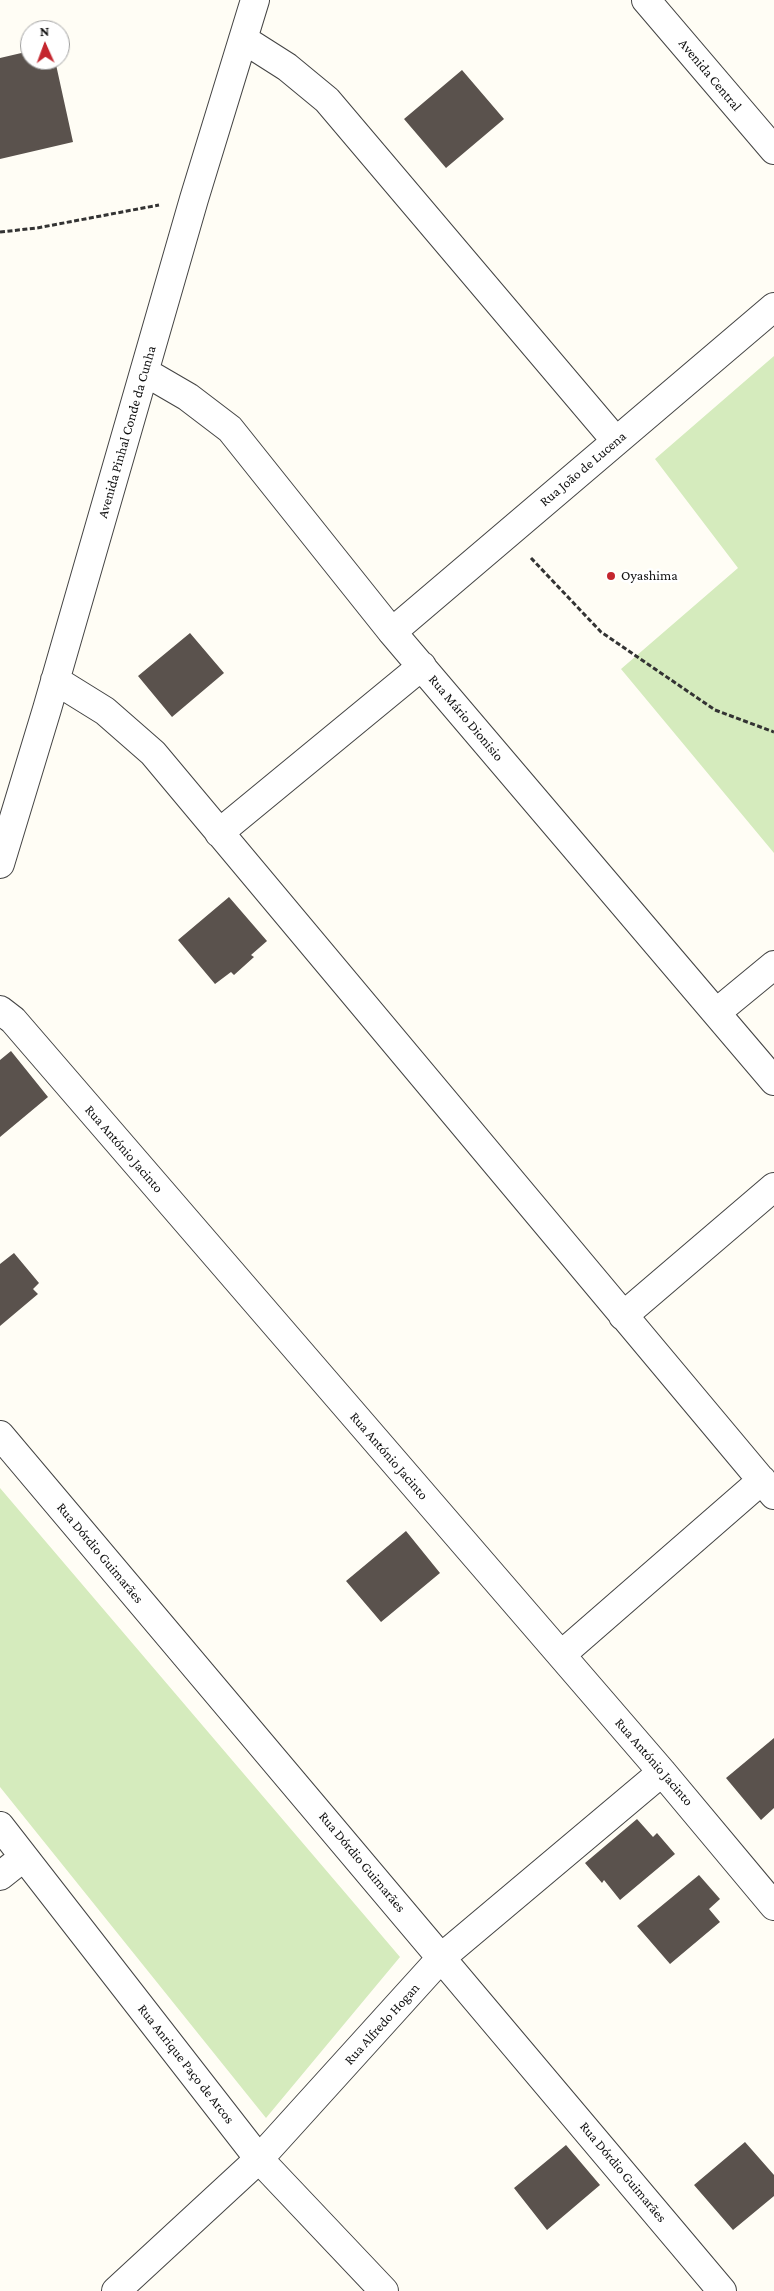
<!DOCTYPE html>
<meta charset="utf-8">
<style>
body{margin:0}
#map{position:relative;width:774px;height:2291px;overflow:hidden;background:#fffdf5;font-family:"Crimson Pro",serif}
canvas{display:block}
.north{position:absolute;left:20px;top:20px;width:50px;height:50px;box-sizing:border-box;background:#fff;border:1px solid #a0a0a0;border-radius:50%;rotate:358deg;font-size:14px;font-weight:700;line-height:20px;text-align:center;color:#111}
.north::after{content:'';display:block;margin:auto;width:18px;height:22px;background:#c4262e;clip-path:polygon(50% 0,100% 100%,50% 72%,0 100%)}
</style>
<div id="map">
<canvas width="774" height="2291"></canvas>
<div class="north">N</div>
</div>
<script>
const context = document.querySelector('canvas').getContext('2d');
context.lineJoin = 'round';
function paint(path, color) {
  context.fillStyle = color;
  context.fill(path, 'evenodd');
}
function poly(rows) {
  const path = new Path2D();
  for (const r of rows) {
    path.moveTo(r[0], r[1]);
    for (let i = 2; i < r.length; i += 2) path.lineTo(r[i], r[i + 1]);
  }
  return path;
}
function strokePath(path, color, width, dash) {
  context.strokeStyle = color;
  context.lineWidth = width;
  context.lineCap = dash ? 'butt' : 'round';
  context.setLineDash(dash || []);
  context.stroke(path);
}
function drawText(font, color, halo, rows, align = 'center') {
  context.font = font + ' "Crimson Pro",serif';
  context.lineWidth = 5;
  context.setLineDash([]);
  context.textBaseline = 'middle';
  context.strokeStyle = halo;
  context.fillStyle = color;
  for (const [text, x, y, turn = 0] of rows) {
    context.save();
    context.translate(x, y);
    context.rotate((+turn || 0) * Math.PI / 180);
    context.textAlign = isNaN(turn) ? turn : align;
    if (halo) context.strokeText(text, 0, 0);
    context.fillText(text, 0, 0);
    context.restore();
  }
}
paint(poly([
 [774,356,774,853,621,669,738,568,655,459],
 [0,1488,400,1957,266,2118,0,1787]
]), '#d5ebbd');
paint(poly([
 [30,51,30,60,55,60,73,142,0,159,0,58],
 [462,70,504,119,446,168,404,119],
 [190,633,224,673,172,717,138,676],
 [229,897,267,941,251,955,254,957,234,975,231,972,215,984,178,940],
 [11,1051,48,1097,0,1137,0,1060],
 [14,1253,39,1283,33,1289,38,1294,0,1326,0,1264],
 [406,1531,440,1573,381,1622,346,1581],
 [774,1738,774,1808,761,1820,726,1778],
 [637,1819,653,1837,657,1833,675,1854,620,1900,604,1880,602,1883,585,1863],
 [699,1875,720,1899,709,1909,720,1922,670,1964,637,1926],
 [745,2142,774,2175,774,2196,733,2230,694,2185],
 [566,2145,600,2185,547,2230,514,2188]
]), '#5a524d');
const minor = poly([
 [646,0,774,150],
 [243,39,287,67,327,100,616,441],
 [145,372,188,397,230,429,392,632,774,1081],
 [392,632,774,307],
 [55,680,105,711,153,753,774,1495],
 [219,833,422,666],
 [0,864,47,709,194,199,255,0],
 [0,1010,13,1020,662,1772,774,1906],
 [717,1012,774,965],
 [623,1316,774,1187],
 [0,1435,722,2291],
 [561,1655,762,1480],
 [0,1826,259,2159,384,2291],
 [0,1876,24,1857],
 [116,2291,259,2159,442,1957,662,1772]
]);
strokePath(minor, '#444', 30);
strokePath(poly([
 [0,232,37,228,159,205],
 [531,558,601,632,715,710,774,732]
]), '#333', 3, [5, 2.5]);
strokePath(minor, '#fff', 28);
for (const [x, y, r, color] of [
 [611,576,5,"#c4262e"]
]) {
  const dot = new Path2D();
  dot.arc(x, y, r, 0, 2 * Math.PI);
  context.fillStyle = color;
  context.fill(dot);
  strokePath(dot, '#fff', 2);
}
drawText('14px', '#111', '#fff', [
 ["Avenida Central",710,75,50],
 ["Avenida Pinhal Conde da Cunha",127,432,-74],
 ["Rua João de Lucena",583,469,-40],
 ["Rua Mário Dionisio",466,718,50],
 ["Rua António Jacinto",124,1149,49],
 ["Rua António Jacinto",389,1456,49],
 ["Rua Dórdio Guimarães",100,1553,50],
 ["Rua António Jacinto",654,1762,49],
 ["Rua Dórdio Guimarães",362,1862,50],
 ["Rua Alfredo Hogan",382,2024,-48],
 ["Rua Anrique Paço de Arcos",186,2064,52],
 ["Rua Dórdio Guimarães",623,2172,50]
]);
drawText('14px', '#111', '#fff', [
 ["Oyashima",621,576]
], 'left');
</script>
